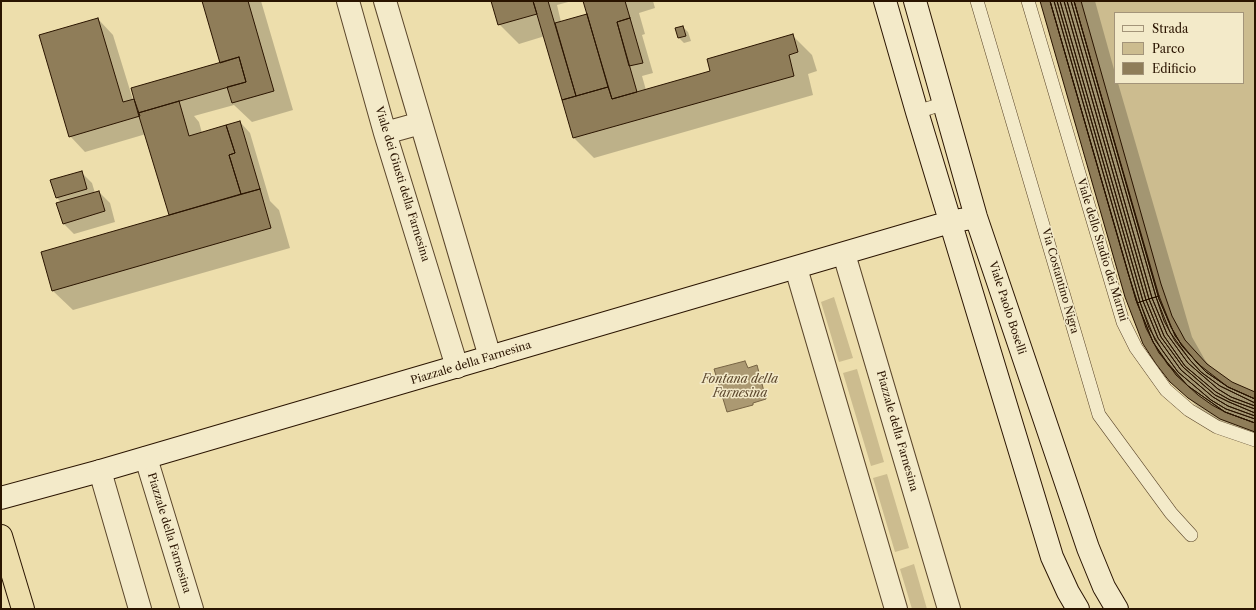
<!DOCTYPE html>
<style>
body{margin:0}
#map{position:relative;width:1256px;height:610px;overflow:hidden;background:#eddeac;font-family:"Libre Caslon Text",serif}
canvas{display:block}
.frame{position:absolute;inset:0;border:2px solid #2a1400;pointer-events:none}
.legend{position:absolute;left:1114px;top:12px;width:130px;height:72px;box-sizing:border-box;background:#f3eac9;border:1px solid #a39479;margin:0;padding:5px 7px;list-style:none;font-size:12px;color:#2a1400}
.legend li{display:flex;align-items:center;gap:8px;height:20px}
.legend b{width:20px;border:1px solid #a39479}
</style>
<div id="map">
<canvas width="1256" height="610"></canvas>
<div class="frame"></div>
<ul class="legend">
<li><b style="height:5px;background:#f3eac9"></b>Strada</li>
<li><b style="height:11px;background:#ccbc8f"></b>Parco</li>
<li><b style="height:11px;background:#8f7d59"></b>Edificio</li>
</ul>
</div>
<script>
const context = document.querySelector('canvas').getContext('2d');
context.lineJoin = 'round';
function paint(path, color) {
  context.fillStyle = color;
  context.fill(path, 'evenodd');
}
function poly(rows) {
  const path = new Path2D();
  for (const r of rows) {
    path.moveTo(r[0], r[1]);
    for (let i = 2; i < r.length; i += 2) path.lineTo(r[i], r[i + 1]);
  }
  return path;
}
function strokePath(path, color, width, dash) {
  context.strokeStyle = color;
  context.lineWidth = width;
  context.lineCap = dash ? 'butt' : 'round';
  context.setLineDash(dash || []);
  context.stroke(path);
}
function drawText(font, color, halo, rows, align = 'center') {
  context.font = font + ' "Libre Caslon Text",serif';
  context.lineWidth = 3;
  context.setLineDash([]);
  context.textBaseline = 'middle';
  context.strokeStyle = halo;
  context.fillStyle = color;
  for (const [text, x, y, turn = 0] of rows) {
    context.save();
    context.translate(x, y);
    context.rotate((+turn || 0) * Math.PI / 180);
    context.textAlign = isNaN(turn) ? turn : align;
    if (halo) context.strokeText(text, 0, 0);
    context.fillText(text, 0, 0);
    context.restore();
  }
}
paint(poly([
 [1040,1,1255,1,1255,432,1220,419,1188,398,1170,382,1156,364,1143,344,1125,297],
 [1115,13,1243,13,1243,83,1115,83],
 [834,297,853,358,839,362,821,302],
 [857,369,884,462,871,466,843,373],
 [887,474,909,548,895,552,873,478],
 [914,564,927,609,912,609,900,569]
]), '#ccbc8f');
const water = poly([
 [745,361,748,368,757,365,766,399,753,403,753,405,727,412,714,369,745,361]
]);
paint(water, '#ab9972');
strokePath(water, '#776444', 1);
paint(poly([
 [203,1,261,1,293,110,252,122,234,105,194,116,199,122,202,133,240,122,250,133,270,201,279,210,290,248,73,310,53,291,42,253,170,216,146,134,85,152,70,136,98,19,113,35,133,100,221,64],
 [492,1,572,1,557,5,561,22,588,14,584,1,653,1,655,8,639,13,645,34,642,35,653,73,642,76,646,90,711,72,792,35,812,55,817,71,808,74,813,95,594,158,574,138,545,36,519,44,499,24],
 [1042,1,1095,1,1115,73,1115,83,1118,83,1192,337,1205,360,1213,370,1231,383,1255,393,1255,444,1209,418,1171,381,1157,364],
 [683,27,688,32,691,41,684,43,679,38,677,29],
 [81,172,92,183,95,193,99,192,110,203,115,222,74,234,63,223,62,203,57,198]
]), '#0003');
const building = poly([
 [202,1,248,1,274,91,232,103,227,87,246,82,239,57,220,63,202,1],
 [491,1,533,1,537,14,498,25,491,1],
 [533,1,548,1,576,96,562,100,533,1],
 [583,1,625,1,630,18,617,22,637,92,612,99,583,1],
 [1040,1,1050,1,1136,300,1153,342,1168,365,1188,386,1225,412,1255,423,1255,432,1220,419,1188,398,1170,382,1156,364,1143,344,1125,297,1040,1],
 [1050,1,1074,1,1159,299,1171,327,1182,346,1206,372,1228,387,1255,399,1255,423,1225,412,1188,386,1159,353,1146,328,1128,273,1050,1],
 [1050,1,1054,1,1140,302,1137,303,1136,300,1050,1],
 [1054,1,1057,1,1143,301,1140,302,1054,1],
 [1057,1,1060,1,1146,300,1143,301,1057,1],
 [1060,1,1064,1,1149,299,1146,300,1060,1],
 [1064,1,1067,1,1152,298,1149,299,1064,1],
 [1067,1,1071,1,1156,297,1152,298,1067,1],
 [1071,1,1074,1,1159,296,1156,297,1071,1],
 [1074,1,1081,1,1161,284,1172,316,1185,340,1207,364,1232,382,1255,392,1255,399,1228,387,1206,372,1182,346,1171,327,1159,299,1074,1],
 [587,14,608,87,576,96,555,23,587,14],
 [98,18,123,102,134,99,140,116,69,137,39,35,98,18],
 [630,18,643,63,629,66,617,22,630,18],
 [683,26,686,36,678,38,675,28,683,26],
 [793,34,798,52,789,55,794,76,573,138,562,100,608,87,612,99,710,71,707,59,793,34],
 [239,57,246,82,138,113,131,88,239,57],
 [179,101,189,136,226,125,235,153,229,155,241,194,169,215,138,113,179,101],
 [240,121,260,189,241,194,229,155,235,153,226,125,240,121],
 [82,171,87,189,56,198,50,180,82,171],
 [260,189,271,228,52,291,41,252,260,189],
 [99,191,105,211,63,224,56,203,99,191],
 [1159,296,1175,336,1197,363,1228,387,1255,399,1255,403,1220,386,1201,372,1190,360,1175,341,1164,321,1156,297,1159,296],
 [1156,297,1170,332,1190,360,1201,372,1220,386,1255,403,1255,406,1231,397,1218,389,1188,363,1167,334,1152,298,1156,297],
 [1152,298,1167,334,1188,363,1218,389,1231,397,1255,406,1255,409,1230,400,1216,392,1185,366,1164,336,1149,299,1152,298],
 [1149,299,1164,336,1185,366,1216,392,1230,400,1255,409,1255,413,1229,402,1215,395,1183,367,1161,337,1146,300,1149,299],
 [1146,300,1161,337,1183,367,1215,395,1229,402,1255,413,1255,416,1228,406,1213,397,1181,370,1158,338,1143,301,1146,300],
 [1143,301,1158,338,1181,370,1213,397,1228,406,1255,416,1255,419,1226,409,1211,400,1178,372,1162,350,1149,328,1140,302,1143,301],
 [1140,302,1155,340,1178,372,1211,400,1226,409,1255,419,1255,423,1225,412,1212,405,1198,395,1176,375,1153,342,1137,303,1140,302]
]);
paint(building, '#8f7d59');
strokePath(building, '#2a1400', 1);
const lane = poly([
 [977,1,1099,415,1171,513,1191,535],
 [1028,1,1123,322,1136,348,1166,390,1189,410,1217,427,1255,440],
 [917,112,945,103]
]);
const street = poly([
 [348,1,385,133,457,367],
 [385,1,490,357],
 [385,133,421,123],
 [844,254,949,609],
 [796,268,896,609],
 [146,458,192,609],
 [100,471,140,609]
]);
const secondary = poly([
 [885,1,917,112,1052,557,1068,592,1078,609],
 [915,1,976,217,1088,548,1104,587,1117,609],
 [1,498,100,471,950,222,976,217]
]);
const highway = poly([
 [1,536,23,609]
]);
strokePath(lane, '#5b462b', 14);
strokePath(street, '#5b462b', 24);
strokePath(secondary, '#2a1400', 24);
strokePath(highway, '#2a1400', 24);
strokePath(lane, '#f3eac9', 13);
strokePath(street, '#f3eac9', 22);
strokePath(secondary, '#f3eac9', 22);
strokePath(highway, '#eddeac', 22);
drawText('11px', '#2a1400', '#f3eac9', [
 ["Viale dei Giusti della Farnesina",402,184,73],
 ["Viale dello Stadio dei Marmi",1102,250,73],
 ["Via Costantino Nigra",1060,281,74],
 ["Viale Paolo Boselli",1007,308,72],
 ["Piazzale della Farnesina",471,363,-17],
 ["Piazzale della Farnesina",897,431,74],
 ["Piazzale della Farnesina",169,533,73]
]);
drawText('italic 12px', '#5e492e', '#f3eac9', [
 ["Fontana della",740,380],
 ["Farnesina",740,394]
]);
</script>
